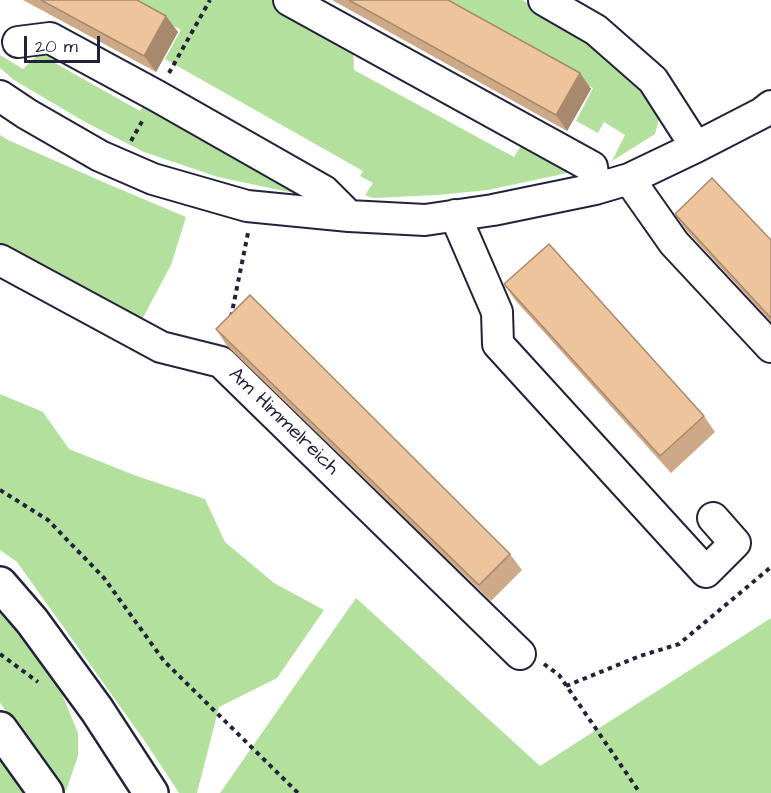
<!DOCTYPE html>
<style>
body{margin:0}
#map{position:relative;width:771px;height:793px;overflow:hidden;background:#fff;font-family:"Architects Daughter",sans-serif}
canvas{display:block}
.scale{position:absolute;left:24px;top:36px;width:76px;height:27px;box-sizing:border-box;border:3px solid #22223b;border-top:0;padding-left:8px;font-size:18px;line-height:21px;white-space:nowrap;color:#22223b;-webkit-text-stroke:4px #fff;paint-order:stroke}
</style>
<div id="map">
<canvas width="771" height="793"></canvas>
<div class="scale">20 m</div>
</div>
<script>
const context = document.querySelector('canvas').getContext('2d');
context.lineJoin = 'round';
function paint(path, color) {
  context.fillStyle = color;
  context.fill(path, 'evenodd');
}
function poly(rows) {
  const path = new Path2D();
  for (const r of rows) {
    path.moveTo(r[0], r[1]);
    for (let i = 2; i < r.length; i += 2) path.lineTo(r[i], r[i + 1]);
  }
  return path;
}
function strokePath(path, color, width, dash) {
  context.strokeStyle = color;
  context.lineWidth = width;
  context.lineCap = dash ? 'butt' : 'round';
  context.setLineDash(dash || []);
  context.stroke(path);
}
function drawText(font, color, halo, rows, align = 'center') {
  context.font = font + ' "Architects Daughter",sans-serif';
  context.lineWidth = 5;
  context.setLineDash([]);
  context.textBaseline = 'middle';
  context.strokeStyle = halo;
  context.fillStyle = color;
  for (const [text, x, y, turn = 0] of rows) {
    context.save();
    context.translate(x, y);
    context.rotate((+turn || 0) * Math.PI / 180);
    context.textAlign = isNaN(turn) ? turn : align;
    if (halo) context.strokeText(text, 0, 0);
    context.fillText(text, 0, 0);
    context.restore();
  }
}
paint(poly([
 [127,0,275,0,353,45,354,70,514,157,524,141,572,172,488,190,437,195,373,198,365,195,373,183,360,176,363,171,165,59,181,30],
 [436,0,522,0,582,33,615,61,652,100,659,119,655,134,612,161,625,135,604,122,598,133,576,121,593,88],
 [46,47,60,54,55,63,140,111,146,103,303,195,218,177,144,152,85,122,14,80,0,68,0,55,23,69],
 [0,135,8,140,103,182,186,217,171,265,139,325,0,246],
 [0,394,43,412,69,449,134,475,205,499,225,542,274,583,324,610,277,678,219,707,197,793,179,793,144,740,17,562,0,550],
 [356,598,540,766,771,618,771,793,220,793],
 [0,609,53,672,78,733,78,756,66,791,0,703],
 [0,757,25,793,0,793]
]), '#b4e09e');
const minor = poly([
 [289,0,592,167,595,189],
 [544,0,596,30,653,80,696,147],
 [18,42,50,38,157,96,324,191,349,216],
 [0,96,27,114,100,156,153,179,247,206,349,216,425,220,493,210,595,189,629,179,696,147,762,113,771,106],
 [629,179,674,243,771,347],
 [455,215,497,312,498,344,706,572,735,543,713,518],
 [0,260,161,347,221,362,520,654]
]);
const major = poly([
 [0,584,32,621,97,710,151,793],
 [0,729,46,793]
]);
strokePath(minor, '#22223b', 34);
strokePath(major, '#22223b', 38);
strokePath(poly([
 [169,73,210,0],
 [131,141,144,118],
 [231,317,248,233],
 [0,490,48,520,104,578,164,661,298,793],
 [0,654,38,682],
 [544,664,559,675,640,793],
 [566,686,640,656,679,644,771,567]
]), '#22223b', 4, [4.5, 4.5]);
strokePath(minor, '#fff', 30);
strokePath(major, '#fff', 33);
paint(poly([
 [23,0,137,0,166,16,178,32,156,72],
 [332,0,448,0,580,73,591,89,567,131],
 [675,214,771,240,771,322,686,230],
 [504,284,704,416,715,432,671,473,515,300],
 [216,329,510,554,522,570,491,601,227,346]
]), '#cda987');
paint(poly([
 [166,16,178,32,156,72,144,56],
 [580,73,591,89,567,131,556,115]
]), '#a7896e');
const building = poly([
 [41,0,137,0,166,16,144,56,41,0],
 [349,0,448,0,580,73,556,115,349,0],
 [712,178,771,240,771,318,675,214,712,178],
 [549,244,704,416,660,456,504,284,549,244],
 [250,295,510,554,479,585,216,329,250,295]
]);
paint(building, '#eec49d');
strokePath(building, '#a7896e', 1.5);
drawText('20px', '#22223b', '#fff', [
 ["Am Himmelreich",283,422,44]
]);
</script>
